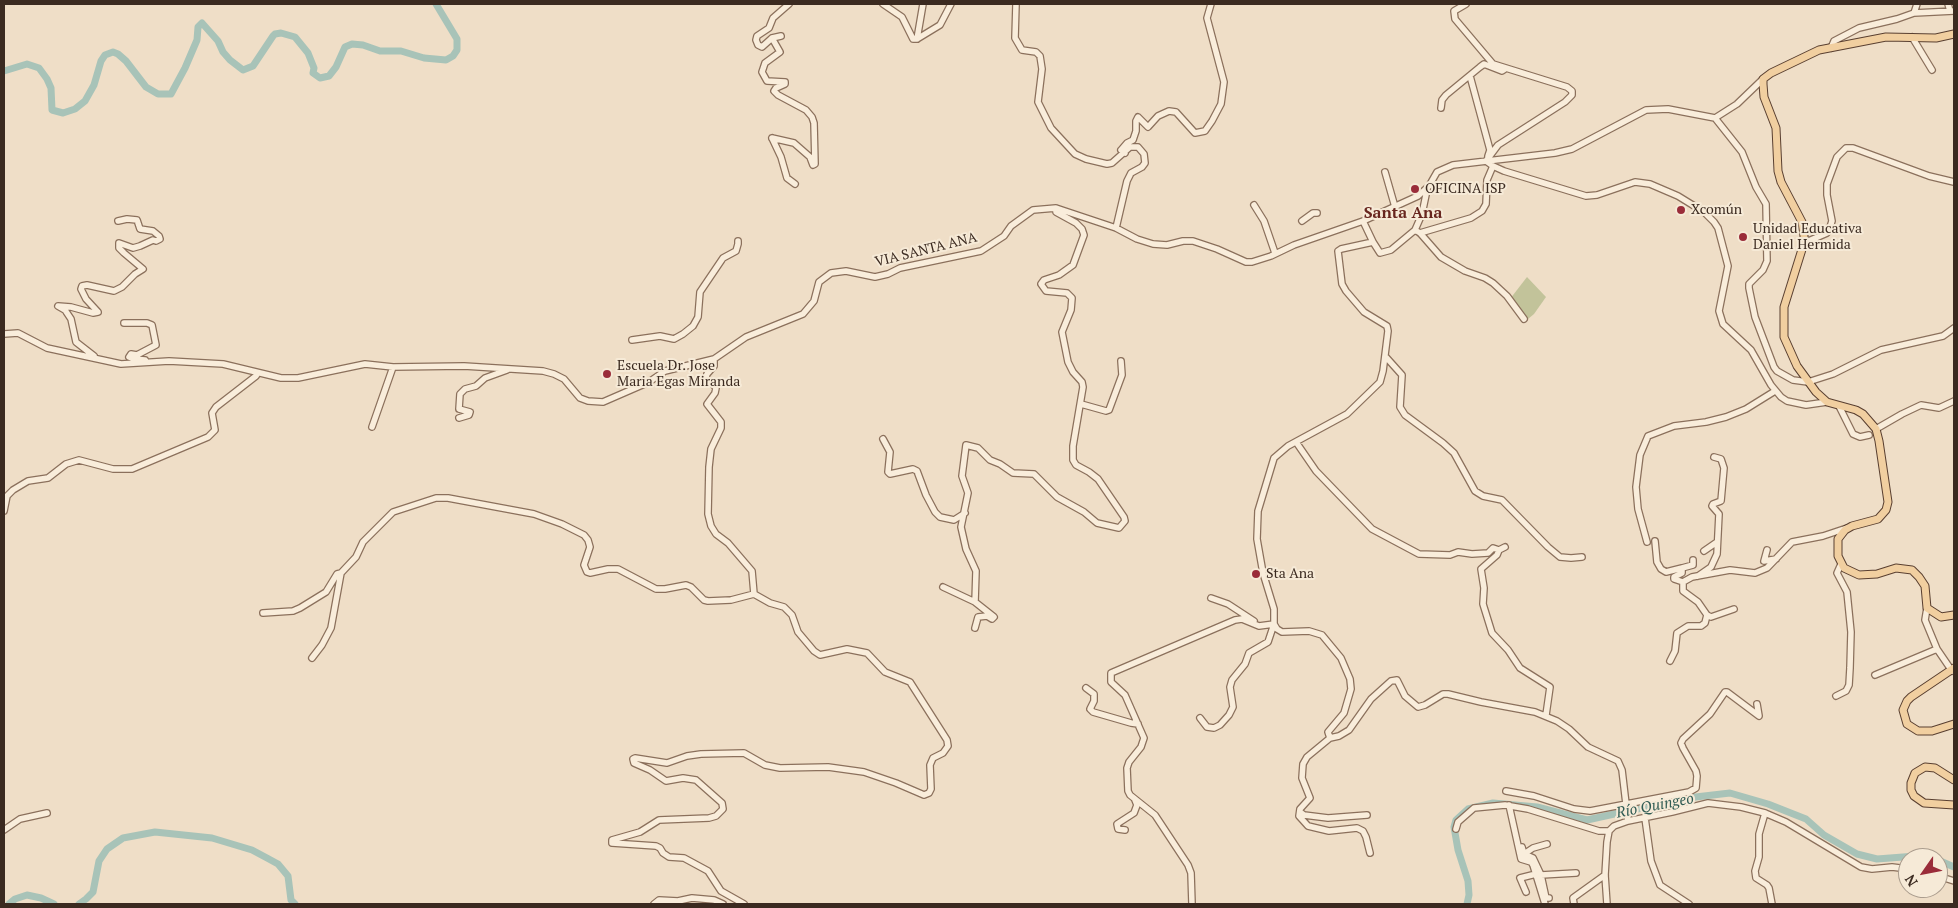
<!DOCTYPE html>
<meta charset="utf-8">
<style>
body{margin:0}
#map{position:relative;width:1958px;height:908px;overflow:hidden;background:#efdec7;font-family:"PT Serif",serif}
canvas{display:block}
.frame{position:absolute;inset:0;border:5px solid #3b2a20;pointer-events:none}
.north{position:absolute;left:1898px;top:848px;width:50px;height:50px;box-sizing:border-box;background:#f6ead7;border:1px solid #ab9d8e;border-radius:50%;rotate:237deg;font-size:14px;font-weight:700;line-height:20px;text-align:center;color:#3b2a20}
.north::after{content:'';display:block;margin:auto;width:18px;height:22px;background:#9a2c39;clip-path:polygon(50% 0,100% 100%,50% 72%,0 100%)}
</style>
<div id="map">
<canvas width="1958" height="908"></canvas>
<div class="frame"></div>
<div class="north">N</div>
</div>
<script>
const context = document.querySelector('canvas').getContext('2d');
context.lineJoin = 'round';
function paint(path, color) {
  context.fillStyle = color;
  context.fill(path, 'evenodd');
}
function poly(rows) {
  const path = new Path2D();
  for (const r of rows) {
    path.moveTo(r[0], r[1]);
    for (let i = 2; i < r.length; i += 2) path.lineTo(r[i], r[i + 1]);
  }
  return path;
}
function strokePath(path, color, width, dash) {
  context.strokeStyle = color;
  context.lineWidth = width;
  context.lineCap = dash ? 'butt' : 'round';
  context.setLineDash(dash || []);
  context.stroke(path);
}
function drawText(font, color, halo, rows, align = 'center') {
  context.font = font + ' "PT Serif",serif';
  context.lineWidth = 4;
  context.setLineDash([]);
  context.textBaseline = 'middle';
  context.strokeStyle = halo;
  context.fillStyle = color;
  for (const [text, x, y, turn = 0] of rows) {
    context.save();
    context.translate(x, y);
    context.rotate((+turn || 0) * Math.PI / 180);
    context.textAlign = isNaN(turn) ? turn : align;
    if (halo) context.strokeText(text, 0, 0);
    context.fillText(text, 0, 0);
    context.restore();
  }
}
paint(poly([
 [1527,277,1546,297,1534,314,1528,319,1510,299]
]), '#c2c39a');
strokePath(poly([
 [4,71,27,64,39,68,47,79,51,88,52,110,63,113,75,109,85,101,94,85,101,61,105,55,113,52,118,54,126,61,146,87,158,94,171,94,185,68,197,40,198,27,202,23,218,41,223,52,230,60,243,70,253,66,273,36,275,34,281,33,295,37,308,53,314,68,313,73,320,78,329,76,336,67,345,47,352,44,363,45,380,51,401,51,424,58,446,60,453,56,457,50,457,39,436,4],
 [1938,860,1954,867],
 [9,904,15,899,27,895,41,898,54,904],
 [79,904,86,899,93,892,99,861,107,849,123,838,155,832,212,838,252,850,267,858,278,864,288,876,291,900,295,904],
 [1467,904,1469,895,1468,881,1458,850,1454,827,1456,820,1468,809,1493,803,1537,807,1587,820,1687,798,1730,793,1768,804,1806,819,1824,835,1857,854,1877,859,1916,856,1930,858]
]), '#a8c3b8', 7);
const minor = poly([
 [883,4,902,17,913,39,917,39,940,25,951,4],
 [1016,4,1015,38,1022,50,1036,52,1040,56,1042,69,1038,102,1051,128,1075,154,1086,159,1107,164,1112,163,1130,147,1138,147,1144,154,1145,163,1142,167,1131,173,1127,181,1116,228],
 [1466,4,1454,11,1455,19,1493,64,1567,87,1572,91,1572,95,1565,102,1498,145,1486,161],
 [1948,4,1950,11],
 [1914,13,1917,4],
 [781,36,772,38,762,47,758,45,756,40,757,36,769,28,773,18,789,4],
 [1912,37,1932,70],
 [772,38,780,52,765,63,762,72,767,81,785,82,785,84,776,88,774,91,778,95,806,110,812,117,814,123,815,164,813,165,810,157,794,143,772,138],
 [917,39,923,4],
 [1831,48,1834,41,1859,28,1897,19,1914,13,1954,11],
 [1470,76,1490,150,1488,156],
 [1441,108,1442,100,1446,95,1480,67,1484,64,1502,71,1505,69],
 [1715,118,1742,152,1756,187,1766,204,1767,261,1763,270,1749,284,1749,288,1755,317,1774,367,1777,371,1793,380,1808,382,1833,374,1881,350,1943,336,1954,328],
 [772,138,781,157,787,178,795,184],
 [1125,153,1121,150,1127,143,1133,140,1136,131,1136,121,1138,117,1148,127,1158,116,1169,111,1176,112,1195,133,1205,131,1212,121,1221,104,1224,82,1207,18,1211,4],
 [1486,161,1493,166,1504,171,1586,196,1597,195,1635,182,1650,184,1678,196,1704,212,1714,222,1718,228,1728,266,1719,311,1723,324,1751,350,1771,385,1781,397,1787,401,1806,405,1827,402],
 [1385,172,1395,207],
 [1427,190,1422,214,1415,230,1391,250,1380,253,1373,242,1341,249,1338,251,1342,284,1346,291,1364,312,1387,326,1388,331,1383,371,1380,382,1347,414,1288,446,1274,458,1258,511,1257,539,1263,573,1274,609,1274,624,1277,629,1282,632,1309,631,1322,635,1341,658,1350,679,1351,689,1344,713,1328,732,1330,738,1339,736,1349,730,1371,699,1391,681,1397,680,1405,696,1418,707,1425,705,1443,694,1448,694,1481,702,1535,712,1557,721,1569,729,1588,747,1618,761,1622,770,1628,821],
 [1254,205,1264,221,1275,253],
 [1302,221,1313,213,1317,213],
 [1363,221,1373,242],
 [1415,230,1420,233,1441,257,1465,271,1485,278,1493,283,1507,296,1524,319],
 [1420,233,1471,218,1482,211,1486,204,1487,180,1493,166],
 [1804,243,1827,233,1830,227,1832,221,1827,195,1827,184,1837,157,1846,148,1853,148,1929,176,1954,182],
 [124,323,147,323,152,325,156,345,137,355,131,354,129,357,134,359,145,360],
 [4,334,18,333,47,348,121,364,169,361,223,364,281,378,298,378,365,364,393,367,464,366,543,371,554,374,564,379,580,398,588,401,603,402,649,382,665,371,714,359,746,337,803,314,814,301,819,282,831,273,846,271,875,277,888,274,900,268,981,251,1004,236,1011,226,1033,210,1056,208,1116,228,1137,239,1153,244,1167,245,1183,241,1193,241,1217,249,1246,262,1252,262,1271,256,1294,245,1363,221,1418,196,1429,186,1437,172,1453,165,1555,153,1572,149,1646,110,1668,109,1715,118,1737,104,1763,79],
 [632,340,660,336,674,339,683,334,693,326,698,317,700,292,723,258,736,251,738,244,738,241],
 [94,356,76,342,71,319,65,310,58,306,71,307,93,313,98,312,86,299,81,289,82,286,87,285,114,291,122,287,135,274,143,269,124,253,119,248,119,243,133,248,140,246,153,240,156,241,160,239,159,236,153,231,140,229,137,220,127,219,118,221],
 [1385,356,1402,375,1400,407,1405,415,1443,443,1454,453,1475,491,1483,496,1502,500,1548,547,1560,557,1571,558,1582,557],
 [714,359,714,366,707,374,705,381,713,384,716,388,715,393,707,404,721,422,721,428,711,449,709,467,708,514,711,526,716,534,728,543,752,571,754,594,770,603,784,607,792,615,798,632,814,651,820,655,847,649,867,653,885,672,910,682,947,740,948,746,943,753,933,758,930,765,931,789,929,793,924,795,896,783,864,772,828,767,780,768,765,765,744,753,701,754,687,756,667,763,635,758,633,759,634,763,650,770,666,781,683,778,696,780,722,803,723,809,716,816,709,818,659,820,640,832,612,840,612,843,656,846,660,848,663,853,669,857,684,858,708,871,721,891,744,904],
 [1081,404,1106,411,1109,410,1122,375,1121,361],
 [1839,406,1853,434,1860,437,1869,435],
 [459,418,469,415,470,412,459,409,460,394,465,389,476,386,485,378,507,370],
 [372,427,393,367],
 [1876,429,1902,414,1921,405,1939,408,1954,401],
 [883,439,890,452,888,472,890,474,913,469,917,471,926,495,935,512,940,517,954,520,965,513],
 [1296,442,1316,471,1372,529,1419,554,1450,555,1458,552,1472,554,1488,553,1493,548,1499,550],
 [4,511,7,496,13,490,28,481,48,478,66,464,79,460,113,469,132,469,208,437,215,430,212,413,216,407,256,376,258,373],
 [1655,541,1657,562,1661,569,1666,572,1682,568,1682,573,1674,577,1674,579,1683,582],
 [1647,542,1638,509,1636,487,1640,455,1648,436,1674,426,1706,422,1726,417,1746,409,1775,391],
 [1505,547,1499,550,1497,555,1481,569,1484,588,1483,604,1492,633,1508,650,1520,668,1550,687,1546,715],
 [1767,550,1764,561,1776,559],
 [1704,551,1717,542],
 [1682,568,1693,565,1693,560],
 [1698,576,1711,567,1717,554,1719,514,1712,506,1713,504,1721,501,1724,468,1721,459,1714,457],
 [943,587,975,602,976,571,966,549,961,527,968,493,962,476,966,445,978,448,990,460,1000,464,1013,473,1034,474,1057,497,1084,512,1097,523,1119,528,1125,521,1124,517,1098,479,1089,472,1076,465,1073,460,1073,446,1083,387,1082,382,1073,372,1068,362,1062,332,1071,310,1072,298,1067,293,1046,291,1041,284,1044,280,1059,275,1073,265,1084,235,1082,229,1076,223,1056,212,1056,208],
 [1211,598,1228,604,1254,621],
 [1734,609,1711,617,1707,615,1698,602,1683,591,1683,582,1692,577,1730,570,1755,573,1767,568,1792,542,1823,536,1847,528],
 [263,613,293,611,300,608,326,592,337,574,341,573],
 [975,628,978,617,987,616,992,619,994,617,975,602],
 [1937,649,1952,671],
 [312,658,322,645,331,628,341,573,356,557,363,542,393,512,436,498,448,498,534,514,562,524,584,535,588,540,590,547,584,565,587,572,590,573,608,569,618,569,656,589,665,589,686,585,691,587,704,600,708,601,731,600,754,594],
 [1670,661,1675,651,1677,633,1688,626,1701,626,1705,623,1707,615],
 [1875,675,1937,649,1925,620,1927,608],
 [1086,688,1094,694,1094,701,1090,709,1093,712,1131,723,1138,724],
 [1836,696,1846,691,1849,685,1850,668,1851,632,1847,592,1837,573,1841,564],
 [1200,718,1207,727,1214,728,1220,725,1229,715,1233,707,1230,687,1232,680,1245,664,1249,653,1268,642,1274,624],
 [1330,738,1307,757,1303,764,1302,778,1310,798,1300,809,1299,816,1308,826,1329,831,1357,828,1363,831,1366,837,1370,853],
 [1506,791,1534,796,1574,809,1590,811,1689,792,1696,788,1697,776,1696,771,1683,748,1681,743,1683,739,1710,714,1725,692,1727,692,1759,716,1757,704],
 [1509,805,1521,859,1531,862,1533,865,1545,904],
 [1300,812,1304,815,1328,818,1367,815],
 [1765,813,1759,834,1759,857,1755,871,1756,878,1767,885,1769,888,1772,904],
 [1645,818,1651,861,1660,885,1689,904],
 [1456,829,1458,822,1474,808,1505,805,1528,809,1599,831,1609,831],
 [4,830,20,819,47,813],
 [1125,830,1118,829,1117,824,1134,813,1137,805,1135,800],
 [1522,847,1524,854,1533,858,1541,875,1546,898,1549,898],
 [1524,854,1533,848,1547,844],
 [1541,875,1576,873],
 [1938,876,1954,881],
 [1526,892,1520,878,1536,874],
 [654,904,659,900,678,901,692,898,714,900,723,904],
 [1192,904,1191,873,1188,865,1155,815,1130,795,1128,791,1127,768,1129,762,1141,747,1144,738,1125,695,1111,682,1111,673,1235,620,1242,619,1259,626,1274,624],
 [1574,904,1573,898,1605,875],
 [1607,904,1605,875,1607,842,1609,831,1614,826,1628,821,1672,812,1708,803,1741,807,1765,813,1786,822,1861,867,1872,869,1892,867,1908,869]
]);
const major = poly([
 [1954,34,1936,38,1886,37,1819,50,1771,73,1763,79,1763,84,1764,97,1776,128,1778,171,1781,182,1802,222,1804,236,1804,243,1784,307,1784,337,1797,366,1816,392,1827,402,1856,410,1863,414,1876,429,1879,441,1888,502,1886,510,1878,519,1852,526,1845,530,1838,539,1838,556,1844,568,1859,575,1877,574,1896,568,1912,570,1919,577,1925,586,1927,608,1941,617,1954,615],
 [1954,668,1911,697,1907,701,1903,710,1907,724,1918,731,1932,731,1954,724],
 [1954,780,1935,768,1925,767,1915,773,1911,783,1911,790,1914,796,1924,803,1954,805]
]);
strokePath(minor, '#8b705c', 8);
strokePath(major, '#593f30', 9);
strokePath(minor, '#f9eddb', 5.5);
strokePath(major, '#f1cfa0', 7);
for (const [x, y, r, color] of [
 [1415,189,5,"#9a2c39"],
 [1681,210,5,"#9a2c39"],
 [1743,237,5,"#9a2c39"],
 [607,374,5,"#9a2c39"],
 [1256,574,5,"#9a2c39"]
]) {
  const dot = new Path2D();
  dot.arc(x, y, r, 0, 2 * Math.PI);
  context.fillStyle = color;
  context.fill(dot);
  strokePath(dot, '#f6ead7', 2);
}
drawText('14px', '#3b2a20', '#f6ead7', [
 ["OFICINA ISP",1425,189],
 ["Xcomún",1691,210],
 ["Unidad Educativa",1753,229],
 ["Daniel Hermida",1753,245],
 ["Escuela Dr. Jose",617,366],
 ["Maria Egas Miranda",617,382],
 ["Sta Ana",1266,574]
], 'left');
drawText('14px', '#3b2a20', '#f6ead7', [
 ["VIA SANTA ANA",926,250,-14]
]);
drawText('italic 15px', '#2f5b53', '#f6ead7', [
 ["Río Quingeo",1655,806,-11]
]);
drawText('bold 16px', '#68261f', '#f6ead7', [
 ["Santa Ana",1403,213]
]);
</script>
